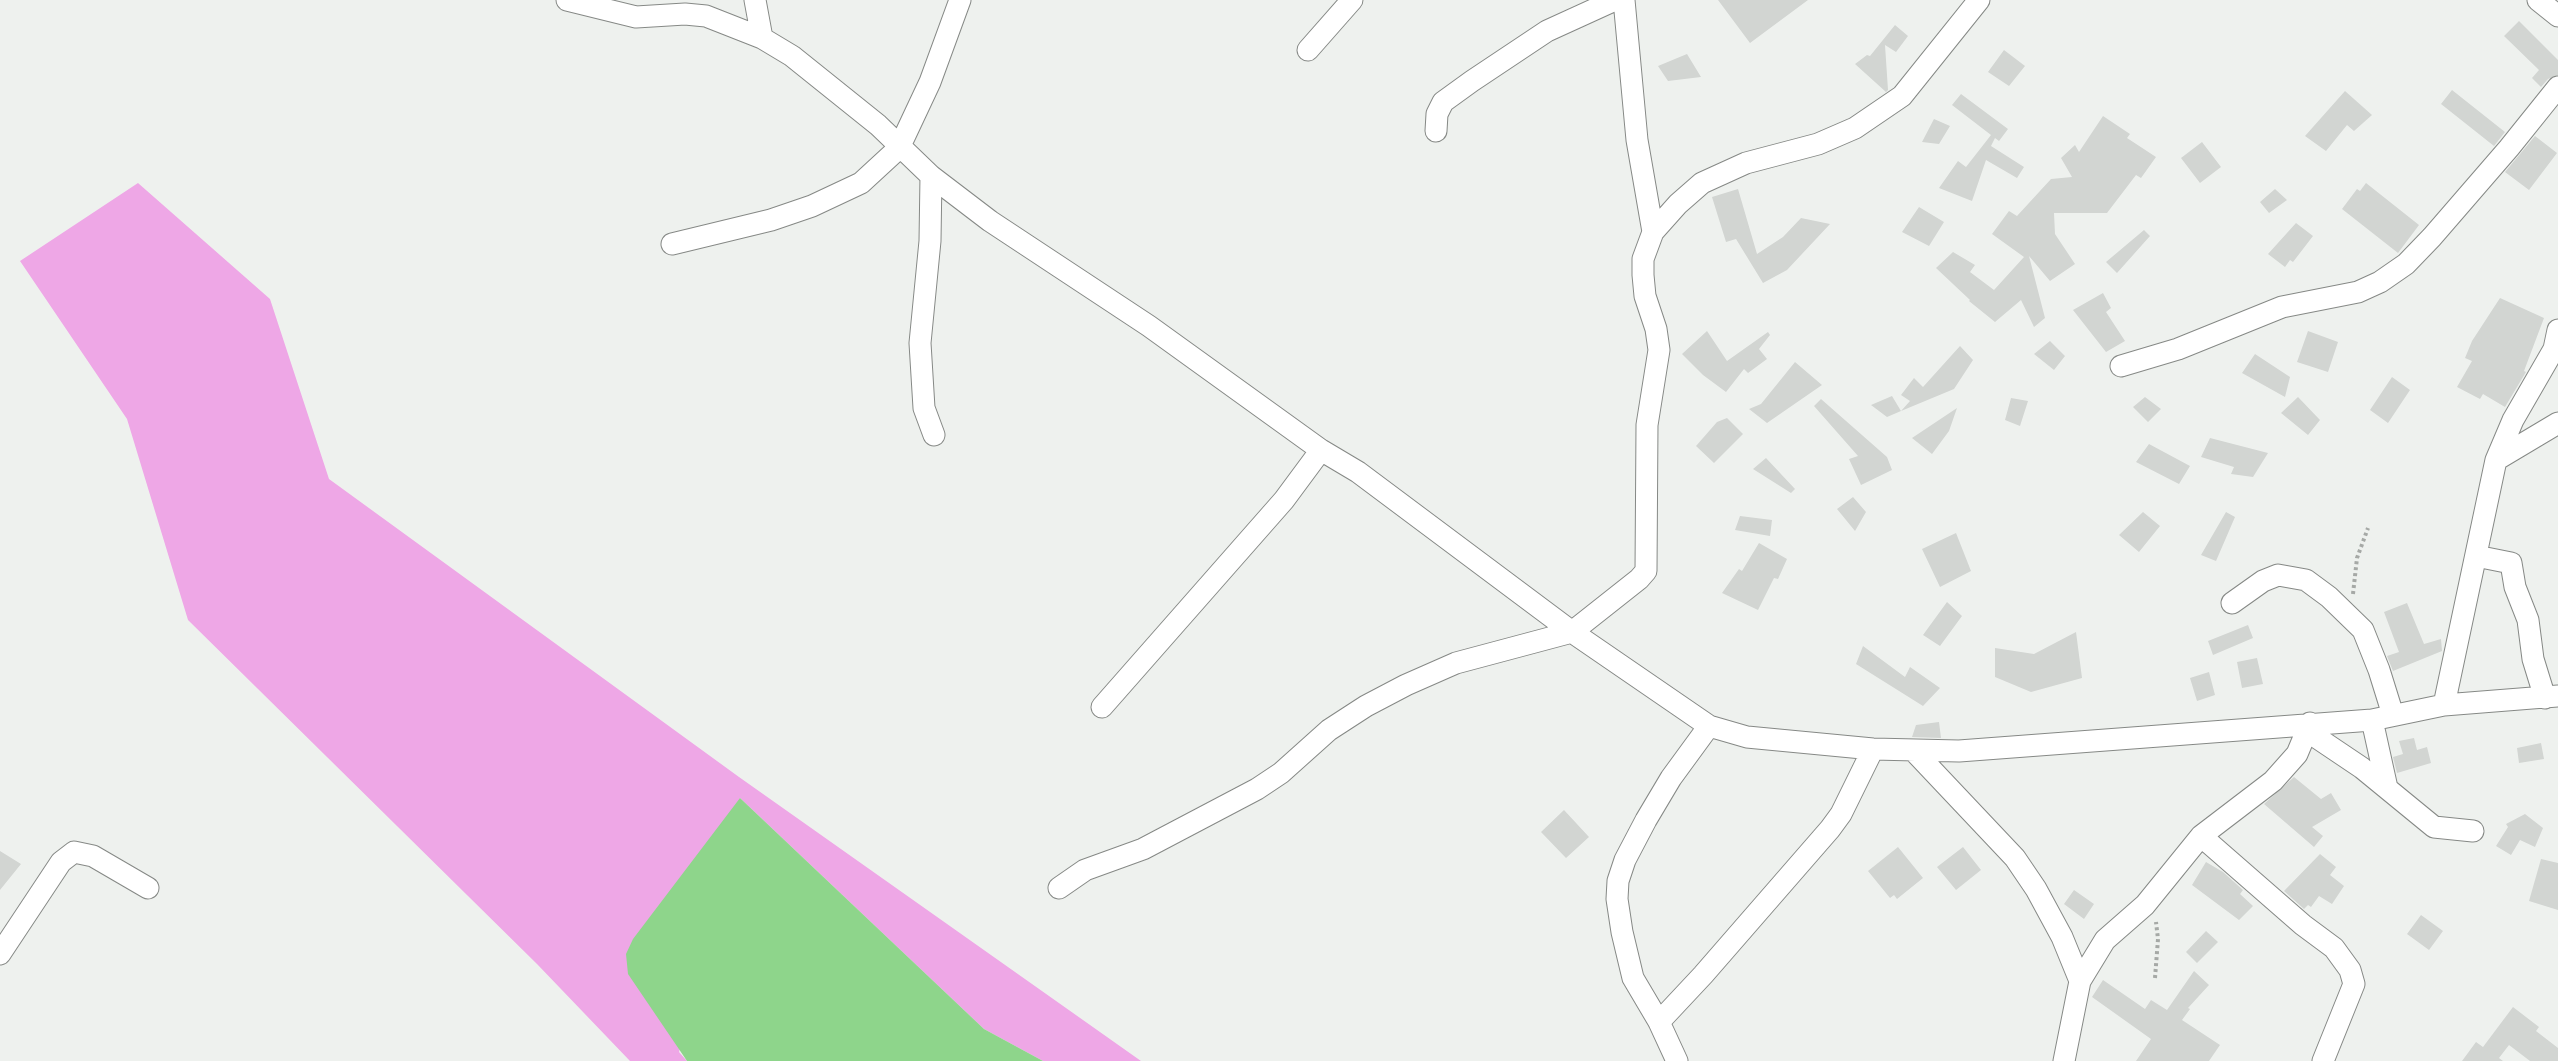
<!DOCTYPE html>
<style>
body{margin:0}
canvas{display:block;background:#eef1ee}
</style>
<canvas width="2558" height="1061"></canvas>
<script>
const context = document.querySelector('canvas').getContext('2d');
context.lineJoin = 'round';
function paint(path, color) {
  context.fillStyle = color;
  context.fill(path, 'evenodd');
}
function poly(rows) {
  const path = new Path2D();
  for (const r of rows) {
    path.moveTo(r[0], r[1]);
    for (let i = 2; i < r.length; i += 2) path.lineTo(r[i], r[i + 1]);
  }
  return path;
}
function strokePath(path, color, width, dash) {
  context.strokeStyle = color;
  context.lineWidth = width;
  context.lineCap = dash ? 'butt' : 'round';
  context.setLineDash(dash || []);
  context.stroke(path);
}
paint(poly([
 [138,183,270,299,329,479,739,777,1141,1061,1043,1061,984,1029,740,798,679,1052,687,1061,630,1061,537,964,188,620,127,419,20,261]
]), '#eea7e6');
paint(poly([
 [740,798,984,1029,1043,1061,687,1061,628,974,626,954,633,939]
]), '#8ed58b');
paint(poly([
 [1718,0,1808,0,1750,43],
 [2519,21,2558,60,2558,75,2548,79,2541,87,2532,78,2539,70,2504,36],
 [1895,25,1908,36,1896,52,1885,45,1888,90,1886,92,1855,64,1867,55,1870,56],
 [2004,50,2025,66,2009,86,1988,72],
 [1687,54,1701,77,1668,81,1658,66],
 [2452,90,2505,132,2494,146,2441,104],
 [2345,91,2372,115,2354,131,2347,125,2326,151,2305,136],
 [1961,94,2008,129,1999,141,1995,138,1991,146,2024,167,2017,178,1986,160,1972,201,1939,188,1958,161,1966,167,1991,135,1952,105],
 [2103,116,2130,134,2127,138,2156,157,2141,178,2136,175,2107,213,2054,213,2055,234,2075,264,2050,281,2029,256,2045,318,2034,327,2021,300,1995,322,1969,301,1970,300,1936,268,1953,252,1975,265,1970,272,1994,290,2024,257,1992,234,2009,211,2017,216,2051,179,2072,177,2061,158,2075,145,2079,152],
 [1934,119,1950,126,1939,144,1922,142],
 [2535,136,2557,153,2529,190,2505,172],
 [2202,142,2221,167,2200,183,2181,158],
 [2366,183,2419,225,2398,253,2342,209,2357,189,2360,191],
 [1738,189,1757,254,1783,237,1801,218,1830,224,1787,270,1763,283,1736,239,1726,242,1712,197],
 [2275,189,2287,200,2269,213,2260,202],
 [1919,207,1944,222,1929,246,1902,232],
 [2296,223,2313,236,2293,262,2290,260,2285,267,2268,254],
 [2144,230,2150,236,2117,273,2106,262],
 [2103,293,2111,308,2106,312,2125,341,2106,352,2073,310],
 [2500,298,2544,318,2524,371,2526,372,2505,407,2483,394,2480,399,2457,387,2472,361,2465,358,2472,341],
 [1707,331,1727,361,1768,332,1770,335,1759,349,1767,359,1748,373,1744,369,1726,392,1703,375,1682,354],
 [2308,331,2338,342,2328,372,2297,362],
 [2050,341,2065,356,2054,370,2034,354],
 [1960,346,1973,360,1954,389,1901,411,1910,401,1901,395,1914,378,1923,387],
 [2255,354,2290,377,2285,397,2242,373],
 [1795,362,1822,385,1767,423,1749,409,1761,404],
 [2392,377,2410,390,2388,423,2370,410],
 [1892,396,1901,411,1887,417,1871,405],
 [2145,397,2161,409,2148,422,2133,407],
 [2298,397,2320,420,2308,435,2281,413],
 [2011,398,2028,401,2020,426,2005,420],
 [1821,399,1887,457,1892,470,1861,485,1849,459,1858,456,1814,406],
 [1957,408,1949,431,1932,454,1912,438],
 [1727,418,1743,434,1714,463,1696,446,1717,422],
 [2210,438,2268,453,2253,477,2231,474,2234,467,2201,457],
 [2149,444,2190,466,2179,484,2136,462],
 [1766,458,1795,489,1791,493,1753,469],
 [1853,497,1866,512,1855,531,1837,509],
 [2143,512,2160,526,2139,552,2119,535],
 [2226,512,2235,517,2216,561,2201,555],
 [1740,516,1772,520,1770,536,1735,530],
 [1956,533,1971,571,1940,587,1922,549],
 [1759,543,1787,559,1778,579,1774,578,1758,610,1722,593,1739,569,1742,571],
 [1947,602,1962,616,1940,646,1923,635],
 [2407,603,2424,644,2441,639,2442,651,2393,671,2387,656,2399,652,2384,612],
 [2248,625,2253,638,2213,655,2208,641],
 [2076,632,2082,678,2031,692,1995,677,1995,648,2034,654],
 [1863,646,1905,677,1910,667,1940,688,1923,706,1856,664],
 [2257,658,2263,684,2242,688,2237,662],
 [2209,672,2215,695,2197,701,2190,678],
 [1939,722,1941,738,1912,737,1916,725],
 [2414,738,2417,750,2427,747,2431,763,2397,773,2393,757,2403,754,2399,741],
 [2541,743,2544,759,2519,763,2517,748],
 [2294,777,2321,799,2331,793,2341,810,2312,827,2323,836,2314,847,2264,804],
 [1564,810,1589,837,1566,858,1541,832],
 [2525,814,2543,828,2535,847,2520,840,2511,855,2496,846,2508,827,2506,824],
 [1898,847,1923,878,1897,899,1894,895,1890,898,1868,871],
 [1963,847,1981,870,1956,890,1937,867],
 [0,851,21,864,0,890],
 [2320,854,2336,867,2330,875,2344,886,2332,904,2319,896,2311,907,2308,905,2304,909,2284,891],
 [2541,859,2558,863,2558,910,2529,901],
 [2206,862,2223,872,2243,890,2240,894,2253,906,2239,920,2192,885],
 [2074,890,2094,904,2084,919,2064,904],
 [2421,915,2443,931,2429,950,2407,934],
 [2206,931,2218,942,2197,963,2186,952],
 [2194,971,2209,985,2188,1008,2190,1009,2182,1020,2220,1045,2209,1061,2136,1061,2151,1039,2092,997,2103,980,2145,1009,2151,1000,2167,1010],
 [2513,1007,2539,1027,2536,1031,2558,1048,2558,1061,2530,1061,2509,1045,2499,1058,2503,1061,2462,1061,2476,1042,2483,1047]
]), '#d2d5d2');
const minor = poly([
 [567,0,636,17,685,14,706,16,762,38,792,56,878,125,931,176,990,221,1149,326,1321,450,1358,472,1572,632,1709,726,1747,737,1873,749,1959,751,2372,720,2444,705,2558,696],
 [755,0,762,38],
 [1624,0,1637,140,1653,232],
 [2538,0,2558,16],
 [1308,50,1352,0],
 [1436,131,1437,114,1443,102,1472,81,1547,31,1615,0],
 [931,176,930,241,920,343,924,408,934,435],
 [672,244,771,220,812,206,861,183,899,148,930,82,960,0],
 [2121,366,2178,349,2282,307,2358,292,2380,282,2406,264,2432,237,2509,148,2558,87],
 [2496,460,2558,423],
 [2476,556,2511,563,2515,587,2528,620,2533,659,2545,698],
 [2232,603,2263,581,2278,575,2306,580,2329,597,2363,630,2379,670,2393,715],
 [1572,632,1639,579,1646,571,1647,425,1659,350,1656,329,1645,296,1643,275,1643,259,1653,232,1678,204,1702,183,1746,163,1818,144,1855,128,1902,96,1979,0],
 [2444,705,2496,460,2513,420,2554,349,2558,330],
 [1102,707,1284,500,1321,450],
 [2372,720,2387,788],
 [2307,731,2362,768,2434,827,2473,831],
 [1913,750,2015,858,2036,889,2062,937,2080,981],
 [2201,836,2303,925,2334,948,2350,970,2354,984,2323,1061],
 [1059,888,1085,870,1143,849,1257,789,1281,773,1329,730,1366,706,1406,685,1456,663,1572,632],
 [0,954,61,862,74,852,93,856,148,888],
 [1659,1022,1703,975,1830,829,1841,814,1873,749],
 [1677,1061,1659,1022,1633,978,1622,932,1617,899,1618,881,1625,860,1646,820,1671,778,1709,726],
 [2064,1061,2080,981,2105,940,2145,905,2201,836,2273,781,2297,754,2310,723]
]);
strokePath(minor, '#868986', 23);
strokePath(poly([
 [2353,594,2357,558,2368,528],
 [2155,978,2158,939,2156,922]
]), '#a6a9a6', 4, [3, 3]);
strokePath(minor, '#fff', 21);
</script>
